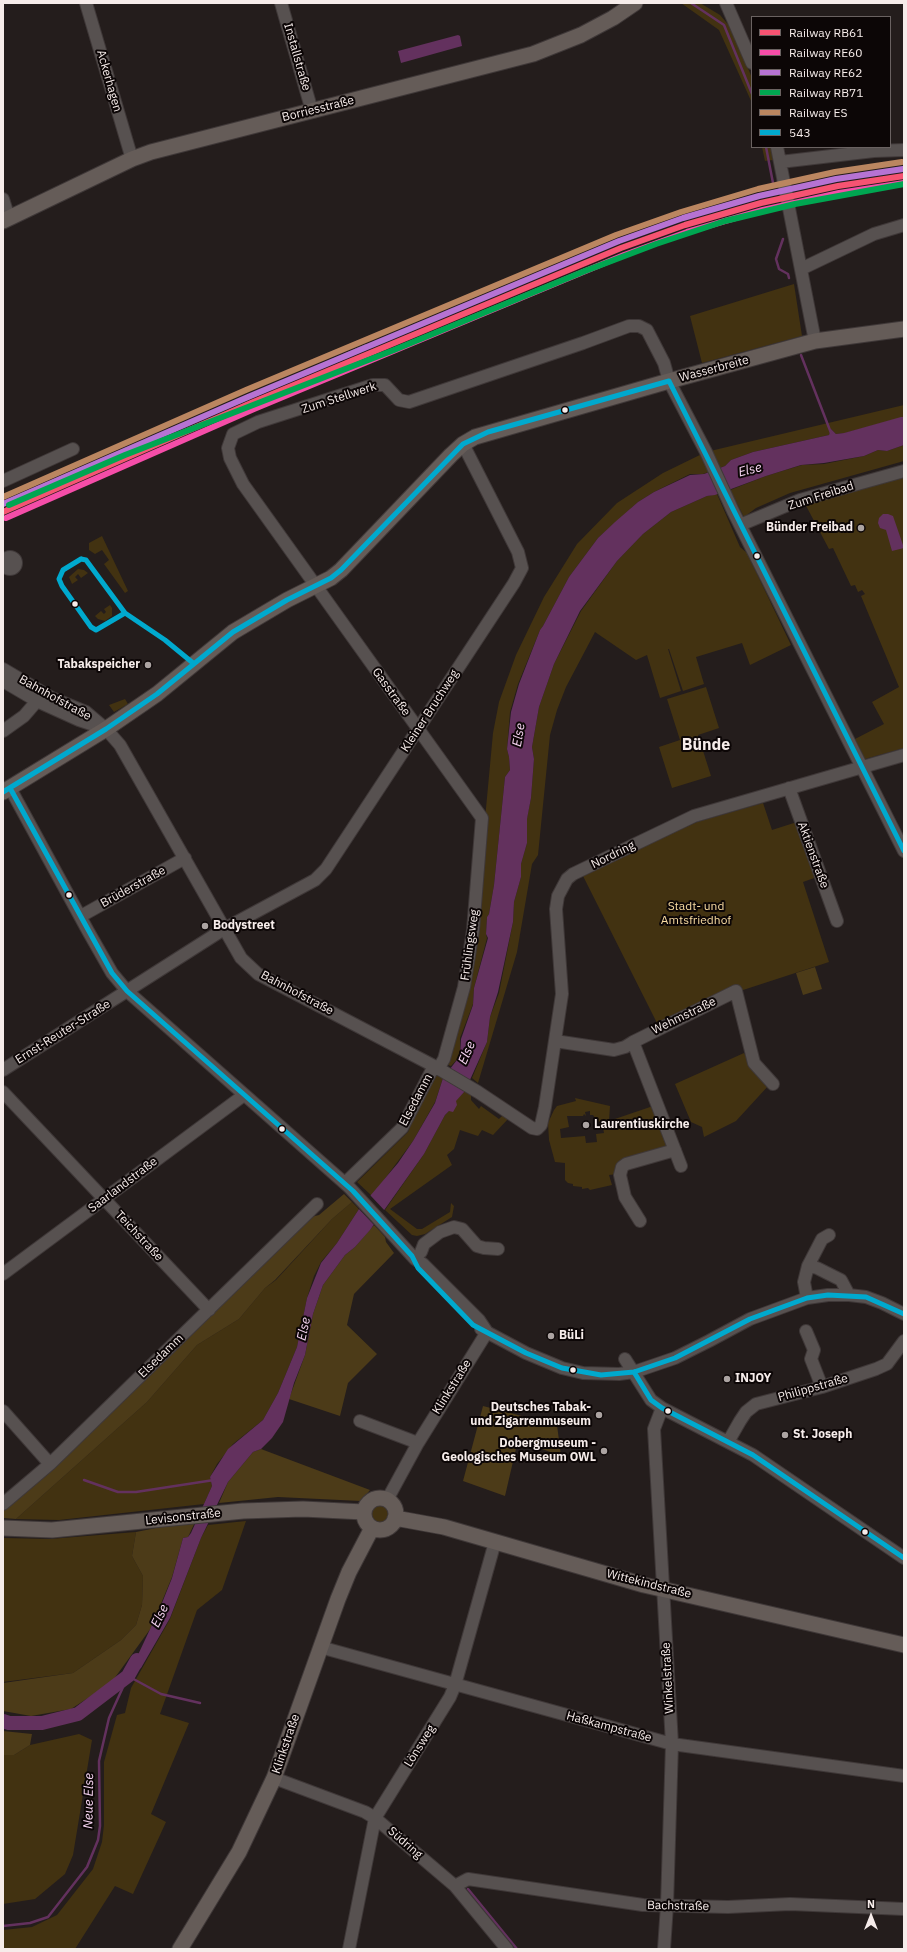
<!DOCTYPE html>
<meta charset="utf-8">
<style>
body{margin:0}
#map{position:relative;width:907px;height:1952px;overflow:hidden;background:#241d1c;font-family:"IBM Plex Sans",sans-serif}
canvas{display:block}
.frame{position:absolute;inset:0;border:4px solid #f6ecea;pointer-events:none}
.legend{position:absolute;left:751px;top:16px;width:140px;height:132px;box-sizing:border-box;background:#0c0606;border:1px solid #6a6261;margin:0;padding:5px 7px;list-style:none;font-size:12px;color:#f6ecea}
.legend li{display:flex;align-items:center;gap:8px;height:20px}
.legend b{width:20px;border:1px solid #6a6261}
.north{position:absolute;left:851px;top:1896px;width:40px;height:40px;-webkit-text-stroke:3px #0c0606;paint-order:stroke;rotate:0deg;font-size:11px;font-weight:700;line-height:16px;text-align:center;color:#f6ecea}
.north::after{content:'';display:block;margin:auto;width:14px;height:18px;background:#f6ecea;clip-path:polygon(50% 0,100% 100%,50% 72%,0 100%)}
</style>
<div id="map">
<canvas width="907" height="1952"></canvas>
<div class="frame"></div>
<ul class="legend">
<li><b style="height:5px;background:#f65372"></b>Railway RB61</li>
<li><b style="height:5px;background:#f54da8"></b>Railway RE60</li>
<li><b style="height:5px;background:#b673d3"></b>Railway RE62</li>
<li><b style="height:5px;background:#00a651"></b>Railway RB71</li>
<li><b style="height:5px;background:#bb8660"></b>Railway ES</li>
<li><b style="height:5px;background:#00a9ce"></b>543</li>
</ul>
<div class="north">N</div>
</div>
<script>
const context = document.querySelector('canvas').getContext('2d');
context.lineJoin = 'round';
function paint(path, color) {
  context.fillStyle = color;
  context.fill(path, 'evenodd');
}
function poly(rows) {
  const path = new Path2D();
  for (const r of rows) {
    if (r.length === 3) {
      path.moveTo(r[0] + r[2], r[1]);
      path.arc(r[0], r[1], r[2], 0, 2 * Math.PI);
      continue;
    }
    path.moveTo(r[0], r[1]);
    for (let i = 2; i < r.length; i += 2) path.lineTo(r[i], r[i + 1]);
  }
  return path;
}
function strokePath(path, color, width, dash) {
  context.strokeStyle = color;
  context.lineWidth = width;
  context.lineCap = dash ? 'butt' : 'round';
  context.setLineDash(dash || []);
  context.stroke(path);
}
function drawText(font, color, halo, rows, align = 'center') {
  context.font = font + ' "IBM Plex Sans",sans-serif';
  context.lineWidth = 4;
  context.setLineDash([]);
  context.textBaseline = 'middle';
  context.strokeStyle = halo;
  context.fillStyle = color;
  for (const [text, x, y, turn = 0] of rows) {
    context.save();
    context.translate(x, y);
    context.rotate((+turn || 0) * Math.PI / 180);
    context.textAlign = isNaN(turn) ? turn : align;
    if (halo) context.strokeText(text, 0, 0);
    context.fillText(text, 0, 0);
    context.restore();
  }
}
paint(poly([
 [681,3,700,3,720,15,732,29,752,78,752,103,719,30],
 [762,147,771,147,773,160,765,161],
 [794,284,802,336,702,363,690,316],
 [904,405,904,417,845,433,836,434,831,429,829,435,753,452,731,460,725,466,703,474,690,474,654,492,638,502,598,538,569,577,543,626,540,630,518,684,510,712,507,749,509,757,510,770,505,777,494,885,489,914,487,917,486,934,487,938,474,988,473,1004,460,1038,460,1056,451,1066,445,1064,449,1051,485,819,493,733,499,702,516,655,544,597,577,544,617,503,663,473,706,452],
 [904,445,904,461,790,493,756,508,744,517,730,490,766,476,802,465,824,464,864,456,878,450,887,451],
 [904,474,904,748,865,759,855,739,884,724,872,702,899,687,861,596,865,594,862,590,858,592,855,585,851,586,833,548,829,549,804,502],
 [717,494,740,547,747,553,791,645,750,665,742,643,696,657,704,684,683,691,669,649,668,649,681,691,660,698,647,655,636,660,595,632,566,687,557,710,550,735,538,855,532,864,517,952,478,1083,472,1078,487,1042,490,1017,499,993,513,922,514,902,521,877,521,864,527,843,527,818,531,798,534,759,532,747,539,707,554,664,581,611,617,561,643,534,671,512,707,496],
 [102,536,128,591,125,593,104,564,109,560,102,550,95,554,89,550,89,543],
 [78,569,84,570,88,573,81,578,78,574,75,577,78,580,72,584,69,577],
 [110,605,112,608,112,616,105,621,98,619,95,616,101,611,104,614,106,612,104,609],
 [706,687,719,728,698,735,711,776,672,788,659,747,680,740,667,699],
 [125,699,128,704,114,712,109,705],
 [763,803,772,830,797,822,817,877,803,882,829,962,740,991,658,1025,583,876,646,845,697,822],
 [744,1053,750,1064,769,1085,736,1121,704,1137,702,1127,691,1122,675,1084],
 [438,1075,443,1078,435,1102,413,1141,372,1196,357,1182,408,1132,423,1095,435,1076],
 [465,1091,471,1094,471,1100,479,1109,481,1106,499,1119,503,1115,508,1119,493,1135,482,1130,478,1136,460,1130,454,1149,447,1155,452,1165,390,1209,417,1229,422,1229,450,1212,451,1203,454,1206,452,1217,425,1234,417,1236,412,1235,385,1210,424,1154,445,1115,449,1111,455,1101],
 [575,1098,610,1106,609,1121,656,1105,669,1151,616,1165,617,1174,609,1175,612,1185,590,1190,588,1188,582,1189,582,1187,573,1186,573,1184,568,1183,565,1180,565,1163,555,1162,549,1140,548,1123,554,1110,557,1106,576,1101],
 [590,1111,590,1115,593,1115,596,1119,594,1123,602,1122,604,1133,596,1134,597,1142,586,1143,585,1136,561,1138,560,1129,569,1127,567,1116,583,1116,584,1114,586,1116,585,1112],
 [352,1202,359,1209,337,1243,321,1262,314,1276,307,1298,297,1347,278,1393,263,1420,233,1444,217,1464,210,1477,212,1486,204,1504,59,1520,16,1519,147,1402,197,1345,239,1319,265,1288,276,1280,332,1219],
 [380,1514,9],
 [246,1521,222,1590,197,1610,160,1714,189,1723,151,1814,166,1822,133,1894,115,1886,75,1949,3,1949,3,1930,32,1927,57,1915,93,1869,102,1842,104,1825,104,1762,117,1715,125,1713,131,1688,170,1619,201,1538,208,1525],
 [136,1532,132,1556,143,1576,142,1605,136,1625,121,1640,73,1673,3,1682,3,1538,50,1539],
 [79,1734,92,1740,73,1855,65,1874,35,1899,3,1904,3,1755,14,1755,30,1745]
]), '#423211');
paint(poly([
 [815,967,822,989,803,995,796,973],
 [344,1194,352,1202,332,1219,275,1280,265,1288,239,1319,197,1345,147,1402,16,1519,3,1518,3,1508,307,1218,319,1215],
 [374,1225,385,1237,386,1242,394,1253,354,1294,347,1325,377,1354,348,1383,340,1416,289,1399,305,1355,313,1314,323,1285,345,1255,355,1247],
 [483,1406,557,1425,561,1456,518,1440,505,1496,463,1481],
 [261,1449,370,1490,361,1501,278,1497,219,1503,228,1482,253,1452],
 [196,1520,188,1537,183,1538,172,1577,151,1628,111,1683,71,1709,31,1716,3,1711,3,1683,73,1673,121,1640,136,1625,142,1605,143,1576,132,1556,136,1532],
 [3,1731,32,1734,30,1745,14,1755,3,1755]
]), '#4c3b18');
paint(poly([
 [458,35,460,36,462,46,401,63,398,51],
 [901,417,904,417,904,445,887,451,878,450,864,456,824,463,801,465,766,476,715,495,707,496,671,512,643,534,617,561,580,611,554,664,539,707,532,747,534,759,531,798,527,819,527,843,521,864,521,877,514,902,513,922,498,992,490,1017,487,1042,465,1091,456,1101,457,1105,453,1112,449,1111,445,1115,424,1154,370,1230,355,1247,345,1255,323,1285,313,1314,305,1355,294,1383,283,1422,272,1438,261,1449,253,1452,228,1482,201,1538,170,1618,141,1668,128,1676,160,1608,172,1578,183,1538,188,1537,191,1533,212,1486,210,1477,228,1449,263,1420,278,1393,297,1347,307,1298,321,1263,337,1243,359,1209,398,1163,413,1141,435,1103,443,1078,460,1056,461,1039,473,1005,474,988,488,938,486,934,487,917,489,914,494,885,505,777,510,770,509,757,507,749,511,712,519,684,540,630,543,626,569,577,598,538,615,522,638,502,654,492,690,475,704,474,725,466,731,460,753,452,829,435,831,429,836,434,844,433],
 [883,514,888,514,893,516,904,548,892,551,886,530,880,528,878,523,879,518]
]), '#63315e');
paint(poly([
 [370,1195,386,1212,375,1226,358,1208]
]), '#241d1c');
strokePath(poly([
 [691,3,724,25,752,94],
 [766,147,773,183],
 [783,239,776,259,779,269,788,274,789,278],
 [801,355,831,433],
 [84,1480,118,1492,136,1492,214,1480],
 [468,1889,517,1949],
 [3,1926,30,1923,48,1917,87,1867,98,1840,100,1826,99,1761,109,1718,128,1676,161,1694,200,1703]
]), '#63315e', 2.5);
strokePath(poly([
 [3,1721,9,1723,42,1723,78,1714,128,1676,137,1660]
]), '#63315e', 14);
const minor = poly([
 [86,3,132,159],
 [281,3,312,111],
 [726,3,752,63],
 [777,147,815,341],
 [780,162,874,151,904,150],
 [3,199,9,218],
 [801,269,874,234,904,225],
 [3,481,73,449],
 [740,525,800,500,904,471],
 [10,563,6],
 [3,669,52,698,86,712,106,729,120,745,241,958,258,974,434,1066,478,1092,532,1128,537,1129],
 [3,681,37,701,79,720,97,726],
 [3,731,24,716,37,701],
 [10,788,88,931,112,973,127,991,349,1187,415,1259,423,1264,479,1320,487,1332],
 [789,788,837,921],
 [81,916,185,858],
 [555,1041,614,1050,625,1047,633,1042],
 [438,1069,444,1059,464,987,473,930,482,818,243,484,230,458,228,448,233,434,258,422,373,385,385,385,399,400,409,402,583,343,629,326,639,326,647,330,664,363,669,381,706,452,733,511,904,851],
 [3,1070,224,929,315,880,326,869,514,583,522,568,518,552,463,444],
 [3,1092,209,1310],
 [537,1129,541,1125,545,1107,562,994,556,909,558,896,567,879,573,874,694,816,904,755],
 [681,1166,633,1042,736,991,754,1063,773,1084],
 [345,1183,402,1128,434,1066],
 [640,1221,625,1197,620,1175,622,1167,626,1164,675,1150],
 [421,1252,424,1244,440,1232,454,1227,462,1229,477,1246,484,1248,498,1249],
 [808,1266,817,1268,841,1280,849,1295],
 [3,1274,244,1095],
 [807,1298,804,1282,808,1266,822,1239,829,1235],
 [481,1329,526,1353,562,1368,583,1373,619,1374,634,1372,675,1358,709,1341,750,1319,807,1298,828,1295,849,1295,866,1297,882,1303,904,1314],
 [806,1331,814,1350,811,1359,822,1387],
 [625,1359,651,1400,662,1408,753,1455,904,1558],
 [662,1408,654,1429,672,1744,667,1905,664,1949],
 [3,1411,50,1464],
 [360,1421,418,1443],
 [728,1442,740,1421,746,1412,756,1404,822,1387,876,1369,887,1364,904,1341],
 [387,1500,418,1443,487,1332],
 [3,1504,50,1464,317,1204],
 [320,1647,672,1744,904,1776],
 [274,1778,365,1812,375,1818,455,1886,507,1949],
 [455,1886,468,1879,643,1905,728,1907,790,1904,904,1909],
 [349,1949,375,1818,450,1697,455,1685,495,1542]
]);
const major = poly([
 [3,221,132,159,151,152,533,54,581,35,613,18,635,3],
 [3,792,106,729,157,694,233,632,287,600,331,578,341,570,451,455,463,444,475,437,669,381,815,341,904,329],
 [380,1514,16],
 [395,1518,444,1527,644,1585,904,1645],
 [3,1528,52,1530,243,1511,303,1509,364,1512],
 [180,1949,239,1852,274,1778,338,1599,349,1572,372,1528]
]);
strokePath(minor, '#3f3838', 14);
strokePath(major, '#3f3838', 17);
strokePath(minor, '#575150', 12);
strokePath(major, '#655c58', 15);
const rail = poly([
 [239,402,366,346]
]);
strokePath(rail, '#5a5453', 4);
strokePath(rail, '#0c0606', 2.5, [8]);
strokePath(poly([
 [669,381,904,851],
 [81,559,86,560,125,613,96,630,91,627,62,586,59,579,63,570,81,559],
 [125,613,165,640,193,663],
 [10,788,112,973,127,991,353,1191,412,1256,418,1268,473,1325,526,1353,562,1368,601,1375,634,1372,675,1358,750,1319,807,1298,828,1295,866,1297,904,1314],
 [3,792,106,729,157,694,233,632,287,600,331,578,341,570,463,444,488,432,669,381],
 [634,1372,651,1400,662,1408,753,1455,904,1558]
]), '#00a9ce', 5);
strokePath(poly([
 [3,512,251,403,621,248,685,225,761,203,838,186,904,176]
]), '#f65372', 6);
strokePath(poly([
 [6,518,254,409,624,255,687,232,763,210,839,193,904,183]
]), '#f54da8', 6);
strokePath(poly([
 [3,504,248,397,619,241,683,218,759,196,836,179,903,169]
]), '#b673d3', 6);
strokePath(poly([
 [9,505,125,455,394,350,585,271,656,244,725,221,795,204,904,184]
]), '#00a651', 6);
strokePath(poly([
 [3,497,246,390,616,235,681,212,758,189,835,172,902,162]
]), '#bb8660', 6);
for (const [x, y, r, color] of [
 [565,410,3.5,"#f6ecea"],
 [861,528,4,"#aca4a2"],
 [757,556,3.5,"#f6ecea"],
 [75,604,3.5,"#f6ecea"],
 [148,665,4,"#aca4a2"],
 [69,895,3.5,"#f6ecea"],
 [205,926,4,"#aca4a2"],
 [586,1125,4,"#aca4a2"],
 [282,1129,3.5,"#f6ecea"],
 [551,1336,4,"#aca4a2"],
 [573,1370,3.5,"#f6ecea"],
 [727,1379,4,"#aca4a2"],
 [668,1411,3.5,"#f6ecea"],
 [599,1415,4,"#aca4a2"],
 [785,1435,4,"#aca4a2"],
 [604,1451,4,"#aca4a2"],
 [865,1532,3.5,"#f6ecea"]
]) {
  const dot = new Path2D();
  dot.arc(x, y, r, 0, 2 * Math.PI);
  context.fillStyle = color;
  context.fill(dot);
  strokePath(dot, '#0c0606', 1.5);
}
drawText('12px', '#f6ecea', '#0c0606', [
 ["Installstraße",297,57,74],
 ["Ackerhagen",109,81,74],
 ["Borriesstraße",318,109,-14],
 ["Wasserbreite",714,369,-15],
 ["Zum Stellwerk",339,398,-18],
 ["Zum Freibad",821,496,-18],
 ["Gasstraße",391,692,54],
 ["Bahnhofstraße",55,698,29],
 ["Kleiner Bruchweg",430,711,-57],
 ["Nordring",613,855,-26],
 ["Aktienstraße",813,855,70],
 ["Brüderstraße",133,887,-29],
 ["Frühlingsweg",470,945,-82],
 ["Bahnhofstraße",297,993,28],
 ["Wehmstraße",684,1016,-26],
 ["Ernst-Reuter-Straße",63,1032,-32],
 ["Elsedamm",416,1100,-62],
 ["Saarlandstraße",123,1185,-37],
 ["Teichstraße",139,1236,47],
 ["Elsedamm",161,1356,-44],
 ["Klinkstraße",452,1387,-58],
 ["Philippstraße",813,1388,-16],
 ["Levisonstraße",183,1517,-6],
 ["Wittekindstraße",649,1584,14],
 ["Winkelstraße",668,1678,-93],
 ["Haßkampstraße",609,1727,15],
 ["Klinkstraße",286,1744,-71],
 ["Lönsweg",420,1746,-58],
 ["Südring",405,1843,41],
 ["Bachstraße",678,1906,1]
]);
drawText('bold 12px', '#f6ecea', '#0c0606', [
 ["Bünder Freibad",853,528,"right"],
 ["Tabakspeicher",140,665,"right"],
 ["Bodystreet",213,926],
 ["Laurentiuskirche",594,1125],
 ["BüLi",559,1336],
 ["INJOY",735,1379],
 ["Deutsches Tabak-",591,1408,"right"],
 ["und Zigarrenmuseum",591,1422,"right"],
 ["St. Joseph",793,1435],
 ["Dobergmuseum -",596,1444,"right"],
 ["Geologisches Museum OWL",596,1458,"right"]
], 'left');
drawText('12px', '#f9dca3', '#0c0606', [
 ["Stadt- und",696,907],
 ["Amtsfriedhof",696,921]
]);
drawText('italic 13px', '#f8d6f3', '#0c0606', [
 ["Else",750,470,-14],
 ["Else",519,735,-80],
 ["Else",467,1053,-66],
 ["Else",304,1329,-78],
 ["Else",160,1616,-64],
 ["Neue Else",89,1801,-89]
]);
drawText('bold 16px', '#f6ecea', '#0c0606', [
 ["Bünde",706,745]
]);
</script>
